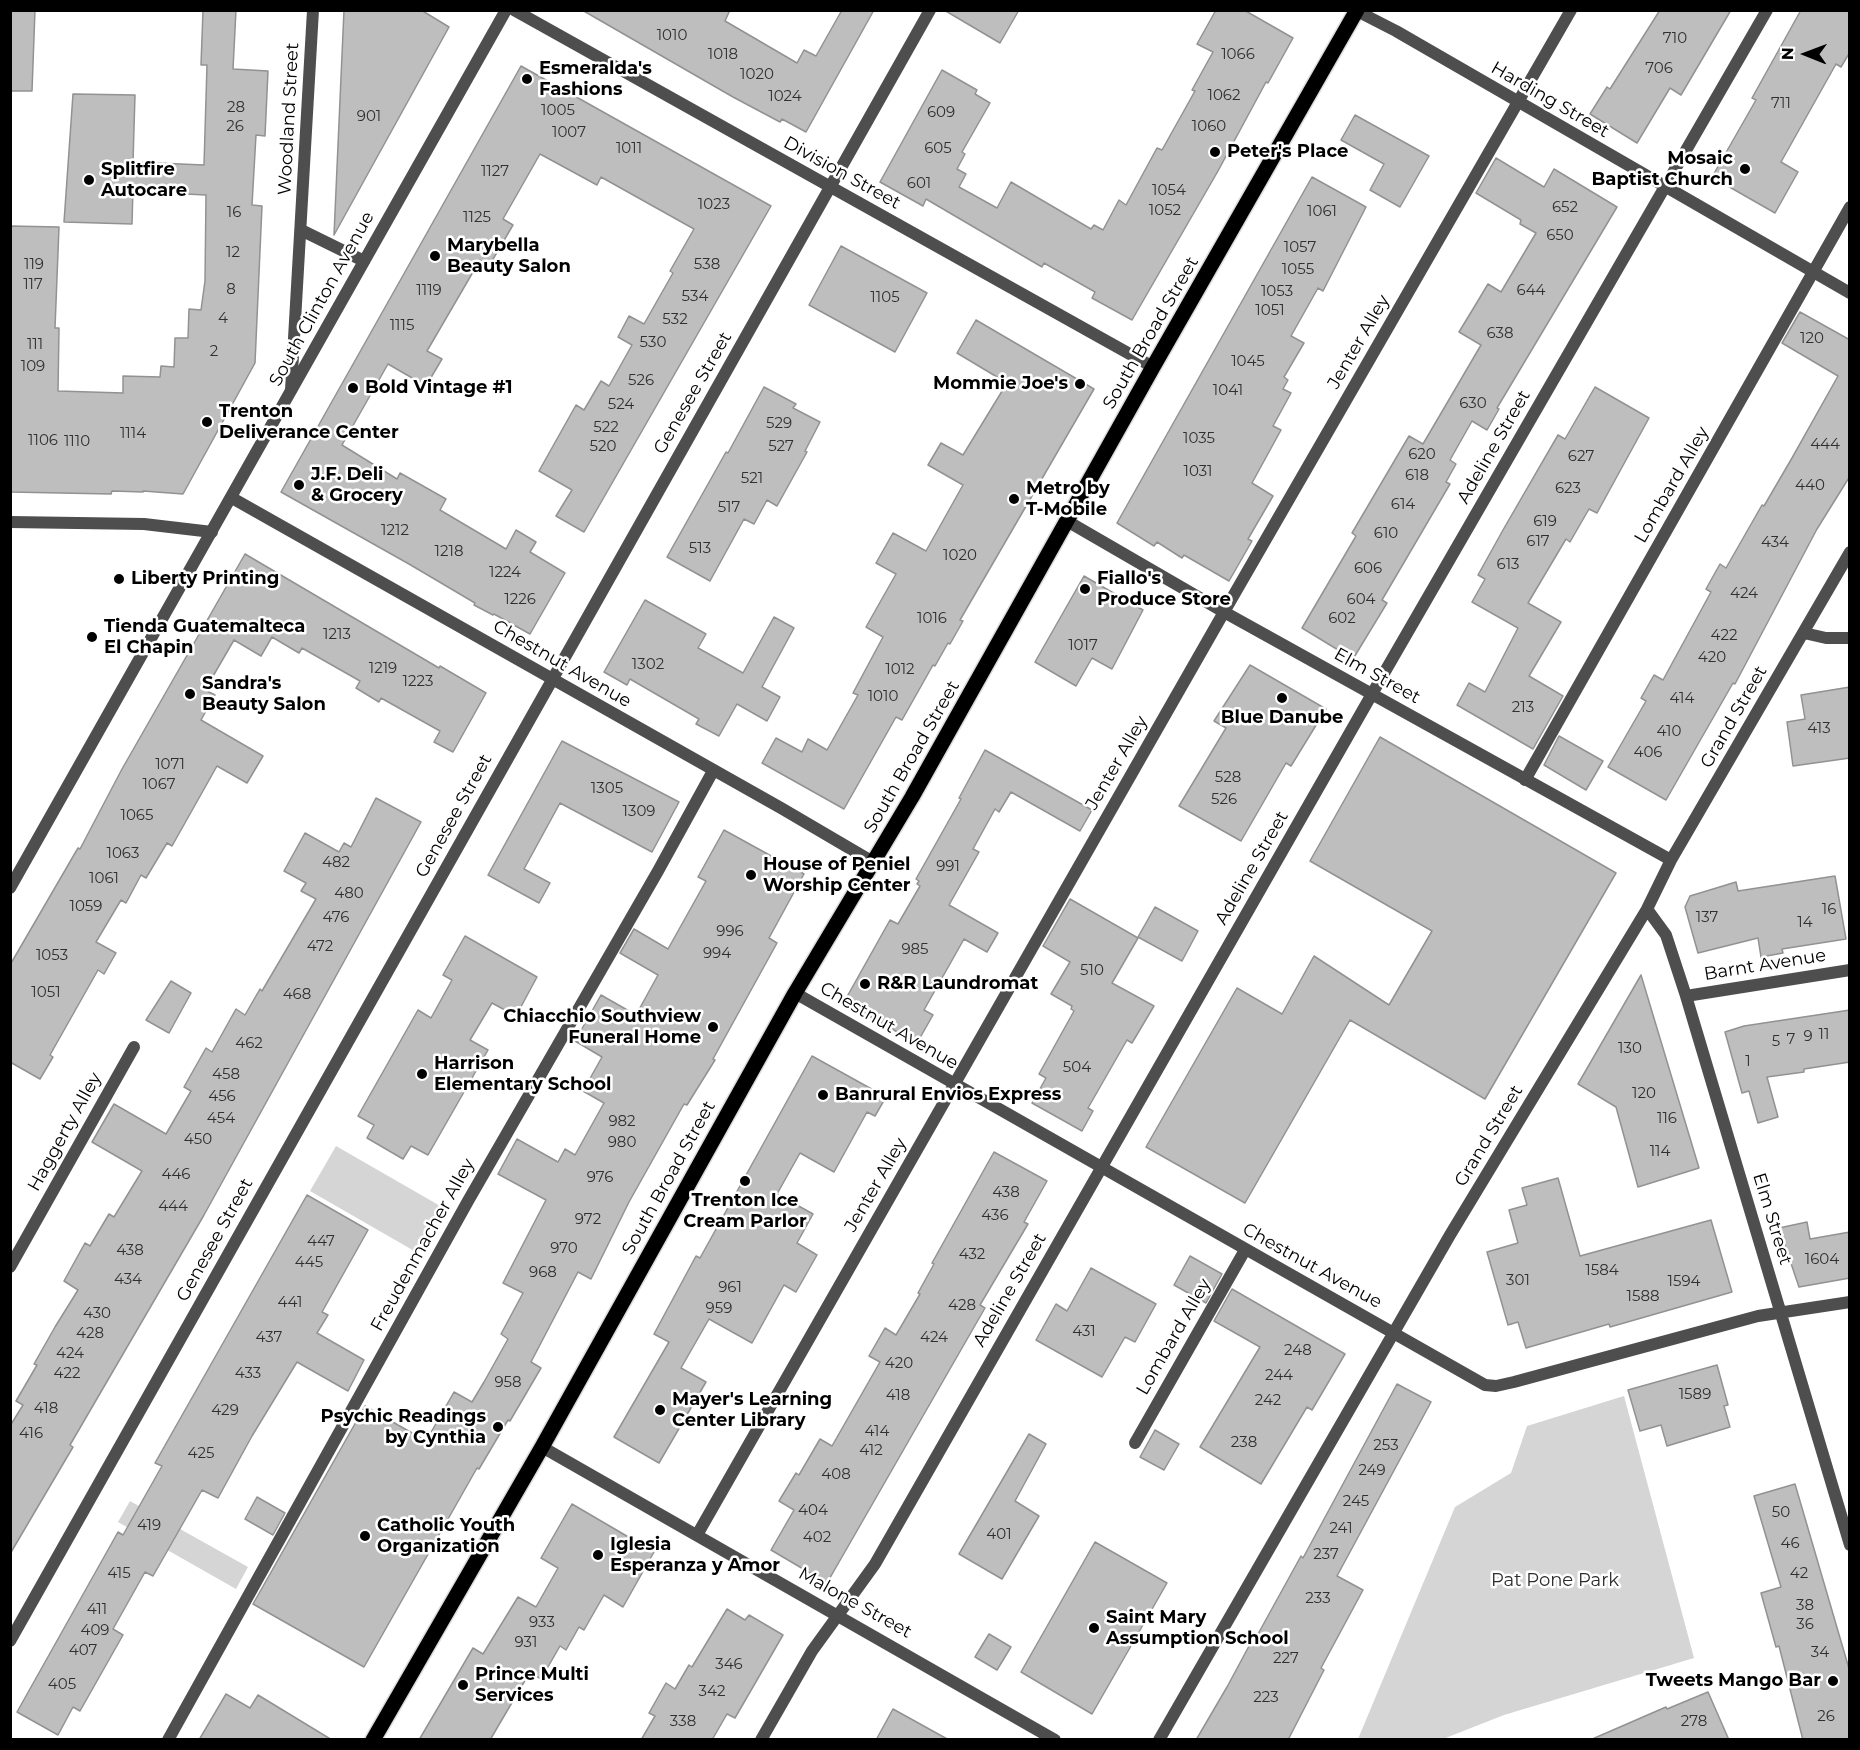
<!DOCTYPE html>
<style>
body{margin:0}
#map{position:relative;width:1860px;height:1750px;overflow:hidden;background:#fff;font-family:Montserrat,sans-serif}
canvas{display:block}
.frame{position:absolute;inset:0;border:12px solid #000;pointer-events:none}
.north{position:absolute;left:1776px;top:24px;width:60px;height:60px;-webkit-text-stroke:4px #fff;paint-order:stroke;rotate:271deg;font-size:16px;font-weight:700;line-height:24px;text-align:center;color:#000}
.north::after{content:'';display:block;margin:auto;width:21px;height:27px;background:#000;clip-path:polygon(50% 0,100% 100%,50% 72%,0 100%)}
</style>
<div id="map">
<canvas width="1860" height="1750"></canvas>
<div class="frame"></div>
<div class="north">N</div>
</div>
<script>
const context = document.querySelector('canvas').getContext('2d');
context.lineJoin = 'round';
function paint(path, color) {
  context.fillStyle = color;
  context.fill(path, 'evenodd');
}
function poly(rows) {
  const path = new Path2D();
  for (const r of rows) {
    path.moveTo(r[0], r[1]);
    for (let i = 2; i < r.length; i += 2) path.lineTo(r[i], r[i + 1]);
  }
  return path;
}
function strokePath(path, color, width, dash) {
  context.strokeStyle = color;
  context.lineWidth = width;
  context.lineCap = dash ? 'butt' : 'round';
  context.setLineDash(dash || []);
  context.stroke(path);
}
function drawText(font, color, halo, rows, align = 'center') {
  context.font = font + ' Montserrat,sans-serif';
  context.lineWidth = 5;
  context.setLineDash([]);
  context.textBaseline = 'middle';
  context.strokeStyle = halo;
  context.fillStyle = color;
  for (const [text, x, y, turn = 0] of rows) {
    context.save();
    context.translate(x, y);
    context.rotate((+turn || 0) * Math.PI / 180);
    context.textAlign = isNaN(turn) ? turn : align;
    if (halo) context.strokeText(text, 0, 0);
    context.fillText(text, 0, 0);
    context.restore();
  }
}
paint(poly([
 [336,1146,442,1207,416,1252,310,1191],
 [1624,1396,1694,1658,1504,1715,1443,1739,1358,1739,1455,1507,1511,1473,1527,1426],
 [130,1501,248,1567,236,1589,118,1522]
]), '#d5d5d5');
const building = poly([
 [10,10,35,10,32,91,10,91,10,10],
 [203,10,236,10,233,69,268,71,265,136,256,135,252,205,262,206,255,363,183,494,143,491,143,492,112,491,111,494,10,492,10,226,59,227,55,328,59,328,58,391,123,393,123,376,160,377,161,366,174,367,175,338,188,338,189,309,201,310,205,281,206,195,186,194,186,189,133,187,132,224,64,222,73,94,135,95,133,162,204,165,207,65,201,65,203,10],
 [344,10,421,10,449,27,334,235,344,10],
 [582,10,730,10,725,21,797,63,804,50,816,56,842,10,874,10,806,132,782,119,780,122,733,97,582,10],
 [944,10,1019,10,1000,43,944,10],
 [1216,10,1244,10,1293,38,1268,83,1266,82,1218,171,1132,320,1092,298,1095,292,1044,263,1042,267,926,199,923,206,880,182,942,70,977,90,975,94,990,103,962,152,965,154,957,169,966,174,959,187,997,208,1011,182,1091,229,1094,225,1103,230,1119,200,1126,205,1157,148,1162,150,1195,91,1192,90,1213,52,1197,44,1216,10],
 [1660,10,1731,10,1681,95,1670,88,1637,143,1590,114,1607,87,1610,89,1660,10],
 [1801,10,1850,10,1850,52,1841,67,1836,64,1781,162,1798,172,1775,213,1712,177,1756,100,1752,98,1801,10],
 [521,66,771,206,584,532,556,516,572,490,539,471,576,405,584,410,601,381,609,386,632,345,618,337,629,316,644,324,673,273,670,271,694,229,601,177,597,185,540,154,503,219,513,225,489,266,480,260,427,351,442,359,426,386,388,364,342,445,397,479,400,473,446,499,440,510,506,549,516,530,536,542,530,552,565,573,530,634,494,614,493,615,474,605,475,603,409,564,281,492,521,66],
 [1355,115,1429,156,1400,207,1370,190,1384,164,1341,140,1355,115],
 [1496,158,1544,187,1554,169,1617,207,1497,408,1499,409,1487,430,1472,421,1450,460,1456,464,1446,482,1450,484,1382,600,1387,603,1353,659,1302,628,1356,536,1352,533,1409,436,1423,444,1481,345,1459,332,1476,304,1488,284,1501,292,1536,233,1520,224,1521,220,1476,193,1496,158],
 [1312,177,1366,207,1323,291,1318,288,1291,336,1304,343,1284,377,1288,380,1283,389,1291,393,1273,426,1281,430,1252,483,1273,496,1248,539,1252,541,1229,581,1184,555,1182,558,1157,542,1154,546,1117,523,1312,177],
 [841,246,927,293,895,352,809,305,841,246],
 [1800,312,1850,340,1850,476,1817,529,1735,684,1733,683,1666,800,1608,767,1646,701,1641,698,1654,675,1663,680,1711,592,1706,589,1720,564,1726,568,1762,505,1764,506,1792,458,1838,376,1782,343,1800,312],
 [976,320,1094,389,960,620,963,621,950,644,948,643,935,666,933,665,902,720,896,717,844,809,762,763,776,738,802,752,808,739,827,750,858,695,853,693,883,637,866,627,896,574,876,563,893,533,926,551,963,485,928,465,941,443,963,455,1007,383,957,353,976,320],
 [764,387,796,404,793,408,820,422,805,451,807,452,777,506,767,500,754,524,744,519,710,581,667,557,726,452,728,453,764,387],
 [1595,387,1649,418,1597,513,1589,509,1570,542,1566,539,1528,603,1561,622,1529,676,1563,696,1533,749,1457,705,1469,683,1485,692,1518,628,1472,602,1485,579,1478,575,1503,530,1558,435,1565,439,1595,387],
 [245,554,439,668,440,666,486,693,453,752,434,742,440,731,381,698,379,702,356,688,360,681,302,648,299,653,272,637,261,656,234,640,205,690,215,695,201,720,263,756,247,783,217,766,172,846,167,843,146,878,141,875,126,903,121,900,96,942,116,953,104,974,98,970,50,1055,53,1057,40,1079,10,1062,10,965,78,848,80,849,122,769,245,554],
 [1084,576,1143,610,1112,669,1092,658,1076,686,1035,662,1084,576],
 [645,600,706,634,698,648,743,673,774,617,794,628,762,687,780,697,767,721,737,704,719,736,696,724,699,719,630,679,627,685,604,672,645,600],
 [1250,665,1326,709,1291,766,1286,763,1241,841,1179,806,1226,728,1214,721,1250,665],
 [1850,687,1850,758,1793,766,1787,722,1805,719,1801,695,1850,687],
 [1559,736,1603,761,1586,790,1544,765,1559,736],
 [1380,737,1616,873,1485,1099,1350,1020,1245,1203,1146,1147,1237,988,1282,1014,1314,956,1389,1005,1432,931,1310,861,1380,737],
 [562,741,679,802,652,852,560,803,524,869,550,883,539,903,488,875,562,741],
 [985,750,1092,810,1080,831,1011,792,999,812,995,809,973,849,979,852,949,905,998,933,987,952,964,939,924,1010,933,1015,917,1043,844,1002,890,920,898,924,920,886,917,884,919,881,916,879,961,799,959,798,985,750],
 [376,798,421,822,204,1215,70,1445,73,1447,10,1554,10,1426,23,1405,16,1401,37,1365,34,1364,55,1327,78,1290,64,1281,85,1243,90,1246,109,1214,114,1217,142,1171,92,1142,114,1104,166,1134,191,1091,184,1087,206,1048,212,1052,236,1009,245,1015,260,989,262,991,316,899,301,891,306,883,284,871,305,833,339,852,344,843,351,847,376,798],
 [724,830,804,874,769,938,777,943,713,1059,715,1060,687,1105,684,1104,629,1202,591,1279,578,1272,531,1362,541,1368,510,1421,508,1420,479,1469,477,1468,364,1667,253,1604,365,1406,426,1441,454,1392,472,1402,484,1382,508,1339,501,1334,523,1293,503,1283,546,1200,498,1174,517,1139,558,1162,565,1149,575,1155,604,1103,583,1091,602,1057,575,1041,601,995,636,1015,658,975,620,953,634,929,668,949,706,881,698,877,724,830],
 [1835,876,1846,939,1782,949,1783,953,1761,957,1758,938,1698,953,1685,907,1690,896,1736,882,1738,891,1835,876],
 [1070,899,1138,938,1112,983,1154,1006,1132,1043,1127,1040,1088,1108,1093,1111,1082,1131,1032,1103,1046,1078,1039,1074,1074,1011,1071,1009,1072,1006,1051,994,1070,962,1043,946,1070,899],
 [1155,907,1198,931,1182,961,1138,937,1155,907],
 [465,936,537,977,516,1016,492,1003,470,1040,488,1050,428,1155,411,1146,403,1159,367,1138,374,1125,358,1116,418,1010,431,1018,452,980,443,975,465,936],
 [1641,975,1699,1168,1638,1187,1616,1107,1578,1084,1641,975],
 [171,981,191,993,169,1033,146,1020,171,981],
 [1850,1010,1850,1062,1804,1069,1804,1072,1767,1077,1778,1117,1758,1123,1749,1091,1742,1093,1725,1032,1744,1026,1850,1010],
 [812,1056,886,1097,875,1116,867,1112,834,1172,800,1153,777,1194,813,1214,797,1243,817,1255,796,1292,784,1285,752,1343,709,1319,681,1368,706,1382,659,1463,614,1437,669,1342,654,1334,696,1256,700,1258,812,1056],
 [994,1152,1047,1181,1024,1222,1028,1224,980,1305,985,1308,827,1583,771,1550,794,1510,779,1501,796,1473,799,1475,820,1439,832,1446,880,1362,869,1356,885,1328,896,1335,920,1294,918,1293,934,1264,932,1263,994,1152],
 [1558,1178,1580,1256,1711,1220,1732,1292,1610,1327,1609,1324,1526,1348,1518,1322,1508,1325,1487,1252,1518,1243,1509,1210,1527,1205,1522,1188,1558,1178],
 [307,1195,368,1230,322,1312,328,1315,317,1333,364,1360,348,1391,297,1362,252,1436,218,1498,202,1490,153,1576,145,1572,113,1629,123,1635,80,1711,73,1707,58,1735,17,1712,118,1532,123,1535,162,1466,155,1463,307,1195],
 [1807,1222,1810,1239,1850,1232,1850,1278,1799,1287,1779,1228,1807,1222],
 [1190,1256,1222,1274,1206,1303,1174,1285,1190,1256],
 [1091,1268,1156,1304,1135,1342,1125,1337,1102,1377,1036,1340,1056,1304,1067,1311,1091,1268],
 [1232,1289,1345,1354,1312,1410,1307,1407,1261,1484,1200,1447,1260,1347,1214,1321,1232,1289],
 [1717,1365,1728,1405,1724,1406,1730,1427,1667,1446,1661,1425,1640,1431,1628,1390,1717,1365],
 [1397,1384,1431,1402,1337,1576,1363,1590,1321,1668,1324,1670,1288,1740,1196,1740,1227,1687,1256,1633,1258,1634,1301,1556,1303,1558,1397,1384],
 [1155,1430,1179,1444,1164,1470,1140,1457,1155,1430],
 [1029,1434,1046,1444,1015,1501,1039,1516,1002,1579,959,1554,1029,1434],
 [1795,1484,1850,1672,1850,1740,1803,1740,1779,1646,1776,1647,1761,1593,1781,1587,1754,1496,1795,1484],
 [257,1497,285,1513,273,1535,245,1519,257,1497],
 [572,1504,654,1552,623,1607,604,1595,584,1630,579,1627,566,1650,560,1646,541,1679,530,1672,490,1740,419,1740,473,1648,483,1654,518,1597,536,1607,558,1568,541,1558,572,1504],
 [1095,1542,1167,1583,1092,1714,1021,1672,1095,1542],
 [727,1609,745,1620,749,1615,783,1635,735,1718,727,1714,712,1740,641,1740,655,1716,649,1713,666,1683,675,1689,689,1665,692,1667,727,1609],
 [989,1634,1011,1647,997,1670,975,1657,989,1634],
 [1708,1692,1729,1740,1590,1740,1666,1707,1667,1709,1708,1692],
 [226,1694,250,1708,258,1695,332,1740,199,1740,226,1694],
 [893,1709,949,1740,876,1740,893,1709]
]);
paint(building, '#bebebe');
strokePath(building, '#929292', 1.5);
const primary = poly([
 [373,1740,542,1447,795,993,912,797,1153,367,1357,10]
]);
strokePath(primary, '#dbdbdb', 18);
strokePath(poly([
 [1525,780,1850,207],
 [10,1267,134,1047],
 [1135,1443,1245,1250],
 [697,1535,1224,612,1571,10],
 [168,1740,468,1201,658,871,713,771]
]), '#4e4e4e', 12);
strokePath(poly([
 [514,10,1153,367],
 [1357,11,1396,31,1850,293],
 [301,230,364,261],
 [291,390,313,10],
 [232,498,781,808,873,862],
 [1067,521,1224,612,1671,860],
 [10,522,144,524,212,532],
 [1804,633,1826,638,1850,638],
 [1647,909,1666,935,1686,996,1850,1545],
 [795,993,1485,1385,1496,1386,1514,1382,1758,1316,1850,1302],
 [1686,996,1850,970],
 [542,1447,1055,1740],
 [10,1641,930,10],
 [761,1740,812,1651,875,1564,1372,694,1767,10],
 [1159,1740,1450,1235,1647,909,1671,860,1850,552]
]), '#4e4e4e', 12);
strokePath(poly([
 [10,888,506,10]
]), '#4e4e4e', 12);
strokePath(primary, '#000', 15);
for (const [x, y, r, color] of [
 [527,79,6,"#000"],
 [1215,152,6,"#000"],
 [1745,169,6,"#000"],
 [89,180,6,"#000"],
 [435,256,6,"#000"],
 [1080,384,6,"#000"],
 [353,388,6,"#000"],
 [207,422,6,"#000"],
 [299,485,6,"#000"],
 [1014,499,6,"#000"],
 [119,579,6,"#000"],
 [1085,589,6,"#000"],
 [92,637,6,"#000"],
 [190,694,6,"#000"],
 [1282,698,6,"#000"],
 [751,875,6,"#000"],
 [865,984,6,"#000"],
 [713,1027,6,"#000"],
 [422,1074,6,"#000"],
 [823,1095,6,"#000"],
 [745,1181,6,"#000"],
 [660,1410,6,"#000"],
 [498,1427,6,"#000"],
 [365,1536,6,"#000"],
 [598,1555,6,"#000"],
 [1094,1628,6,"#000"],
 [1833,1681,6,"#000"],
 [463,1685,6,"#000"]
]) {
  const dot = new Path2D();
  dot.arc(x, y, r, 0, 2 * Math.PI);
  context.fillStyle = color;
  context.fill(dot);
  strokePath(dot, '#fff', 2);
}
drawText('15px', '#303030', null, [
 ["1010",672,36],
 ["710",1675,39],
 ["1018",723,55],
 ["1066",1238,55],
 ["706",1659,69],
 ["1020",757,75],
 ["1062",1224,96],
 ["1024",785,97],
 ["711",1781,104],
 ["28",236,108],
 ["1005",558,111],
 ["609",941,113],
 ["901",369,117],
 ["26",235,127],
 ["1060",1209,127],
 ["1007",569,133],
 ["1011",629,149],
 ["605",938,149],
 ["1127",495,172],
 ["601",919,184],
 ["1054",1169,191],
 ["1023",714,205],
 ["652",1565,208],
 ["1052",1165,211],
 ["1061",1322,212],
 ["16",234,213],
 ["1125",477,218],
 ["650",1560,236],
 ["1057",1300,248],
 ["12",233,253],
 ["119",34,265],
 ["538",707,265],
 ["1055",1298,270],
 ["117",33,285],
 ["8",231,290],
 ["1119",429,291],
 ["644",1531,291],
 ["1053",1277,292],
 ["534",695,297],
 ["1105",885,298],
 ["1051",1270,311],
 ["4",223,319],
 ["532",675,320],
 ["1115",402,326],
 ["638",1500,334],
 ["120",1812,339],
 ["530",653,343],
 ["111",35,345],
 ["2",214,352],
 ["1045",1248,362],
 ["109",33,367],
 ["526",641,381],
 ["1041",1228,391],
 ["630",1473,404],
 ["524",621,405],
 ["529",779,424],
 ["522",606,428],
 ["1114",133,434],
 ["1035",1199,439],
 ["1106",43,441],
 ["1110",77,442],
 ["444",1825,445],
 ["520",603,447],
 ["527",781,447],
 ["620",1422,455],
 ["627",1581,457],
 ["1031",1198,472],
 ["618",1417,476],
 ["521",752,479],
 ["440",1810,486],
 ["623",1568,489],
 ["614",1403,505],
 ["517",729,508],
 ["619",1545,522],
 ["1212",395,531],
 ["610",1386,534],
 ["617",1538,542],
 ["434",1775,543],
 ["513",700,549],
 ["1218",449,552],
 ["1020",960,556],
 ["613",1508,565],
 ["606",1368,569],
 ["1224",505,573],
 ["424",1744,594],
 ["1226",520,600],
 ["604",1361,600],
 ["1016",932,619],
 ["602",1342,619],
 ["1213",337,635],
 ["422",1724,636],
 ["1017",1083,646],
 ["420",1712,658],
 ["1302",648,665],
 ["1219",383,669],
 ["1012",900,670],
 ["1223",418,682],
 ["1010",883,697],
 ["414",1682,699],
 ["213",1523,708],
 ["413",1819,729],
 ["410",1669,732],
 ["406",1648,753],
 ["1071",170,765],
 ["528",1228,778],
 ["1067",159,785],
 ["1305",607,789],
 ["526",1224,800],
 ["1309",639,812],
 ["1065",137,816],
 ["1063",123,854],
 ["482",336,863],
 ["991",948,867],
 ["1061",104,879],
 ["480",349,894],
 ["1059",86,907],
 ["16",1829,910],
 ["476",336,918],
 ["137",1707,918],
 ["14",1805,923],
 ["996",730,932],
 ["472",320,947],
 ["985",915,950],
 ["994",717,954],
 ["1053",52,956],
 ["510",1092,971],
 ["1051",46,993],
 ["468",297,995],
 ["11",1824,1035],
 ["9",1808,1037],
 ["7",1791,1040],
 ["5",1776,1042],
 ["462",249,1044],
 ["130",1630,1049],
 ["1",1748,1062],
 ["504",1077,1068],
 ["458",226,1075],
 ["120",1644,1094],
 ["456",222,1097],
 ["454",221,1119],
 ["116",1667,1119],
 ["982",622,1122],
 ["450",198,1140],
 ["980",622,1143],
 ["114",1660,1152],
 ["446",176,1175],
 ["976",600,1178],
 ["438",1006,1193],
 ["444",173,1207],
 ["436",995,1216],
 ["972",588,1220],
 ["447",321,1242],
 ["970",564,1249],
 ["438",130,1251],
 ["432",972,1255],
 ["1604",1822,1260],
 ["445",309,1263],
 ["1584",1602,1271],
 ["968",543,1273],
 ["434",128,1280],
 ["301",1518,1281],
 ["1594",1684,1282],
 ["961",730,1288],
 ["1588",1643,1297],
 ["441",290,1303],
 ["428",962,1306],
 ["959",719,1309],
 ["430",97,1314],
 ["431",1084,1332],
 ["428",90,1334],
 ["437",269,1338],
 ["424",934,1338],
 ["248",1298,1351],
 ["424",70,1354],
 ["420",899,1364],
 ["422",67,1374],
 ["433",248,1374],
 ["244",1279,1376],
 ["958",508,1383],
 ["1589",1695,1395],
 ["418",898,1396],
 ["242",1268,1401],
 ["418",46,1409],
 ["429",225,1411],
 ["414",877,1432],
 ["416",31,1434],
 ["238",1244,1443],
 ["253",1386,1446],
 ["412",871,1451],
 ["425",201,1454],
 ["249",1372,1471],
 ["408",836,1475],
 ["245",1356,1502],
 ["404",813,1511],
 ["50",1781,1513],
 ["419",149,1526],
 ["241",1341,1529],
 ["401",999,1535],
 ["402",817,1538],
 ["46",1790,1544],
 ["237",1326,1555],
 ["415",119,1574],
 ["42",1799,1574],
 ["233",1318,1599],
 ["38",1805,1606],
 ["411",97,1610],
 ["933",542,1623],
 ["36",1805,1625],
 ["409",95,1631],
 ["931",526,1643],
 ["407",83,1651],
 ["34",1820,1653],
 ["227",1286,1659],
 ["346",729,1665],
 ["405",62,1685],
 ["342",712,1692],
 ["223",1266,1698],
 ["26",1826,1717],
 ["338",683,1722],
 ["278",1694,1722]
]);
drawText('bold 18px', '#000', '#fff', [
 ["Esmeralda's",539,69],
 ["Fashions",539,90],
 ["Peter's Place",1227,152],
 ["Mosaic",1733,159,"right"],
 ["Baptist Church",1733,180,"right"],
 ["Splitfire",101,170],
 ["Autocare",101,191],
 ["Marybella",447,246],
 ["Beauty Salon",447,267],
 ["Mommie Joe's",1068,384,"right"],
 ["Bold Vintage #1",365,388],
 ["Trenton",219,412],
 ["Deliverance Center",219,433],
 ["J.F. Deli",311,475],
 ["& Grocery",311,496],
 ["Metro by",1026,489],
 ["T-Mobile",1026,510],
 ["Liberty Printing",131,579],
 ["Fiallo's",1097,579],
 ["Produce Store",1097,600],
 ["Tienda Guatemalteca",104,627],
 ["El Chapin",104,648],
 ["Sandra's",202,684],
 ["Beauty Salon",202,705],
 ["Blue Danube",1282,718,"center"],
 ["House of Peniel",763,865],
 ["Worship Center",763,886],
 ["R&R Laundromat",877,984],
 ["Chiacchio Southview",701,1017,"right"],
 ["Funeral Home",701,1038,"right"],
 ["Harrison",434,1064],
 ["Elementary School",434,1085],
 ["Banrural Envios Express",835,1095],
 ["Trenton Ice",745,1201,"center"],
 ["Cream Parlor",745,1222,"center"],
 ["Mayer's Learning",672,1400],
 ["Center Library",672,1421],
 ["Psychic Readings",486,1417,"right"],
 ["by Cynthia",486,1438,"right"],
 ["Catholic Youth",377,1526],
 ["Organization",377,1547],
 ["Iglesia",610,1545],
 ["Esperanza y Amor",610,1566],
 ["Saint Mary",1106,1618],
 ["Assumption School",1106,1639],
 ["Prince Multi",475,1675],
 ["Services",475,1696],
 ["Tweets Mango Bar",1821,1681,"right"]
], 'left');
drawText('18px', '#000', '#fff', [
 ["Harding Street",1550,100,30],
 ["Woodland Street",289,119,-87],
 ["Division Street",842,173,29],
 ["South Clinton Avenue",322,299,-61],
 ["South Broad Street",1151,333,-60],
 ["Jenter Alley",1359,342,-60],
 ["Genesee Street",693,393,-60],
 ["Adeline Street",1494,447,-60],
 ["Lombard Alley",1672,485,-60],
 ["Chestnut Avenue",562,664,30],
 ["Elm Street",1377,676,29],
 ["Grand Street",1734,717,-60],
 ["South Broad Street",912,757,-60],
 ["Jenter Alley",1117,763,-60],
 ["Genesee Street",454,816,-61],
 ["Adeline Street",1252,868,-60],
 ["Barnt Avenue",1765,965,-9],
 ["Chestnut Avenue",889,1026,30],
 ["Haggerty Alley",65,1132,-61],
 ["Grand Street",1489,1136,-59],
 ["South Broad Street",669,1178,-61],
 ["Jenter Alley",876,1185,-60],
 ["Elm Street",1772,1219,73],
 ["Genesee Street",215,1240,-61],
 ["Freudenmacher Alley",423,1245,-61],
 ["Chestnut Avenue",1312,1266,29],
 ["Adeline Street",1010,1290,-60],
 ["Lombard Alley",1174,1337,-60],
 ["Malone Street",855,1603,29]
]);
drawText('18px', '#2c2c2c', '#fff', [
 ["Pat Pone Park",1555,1581]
]);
</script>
